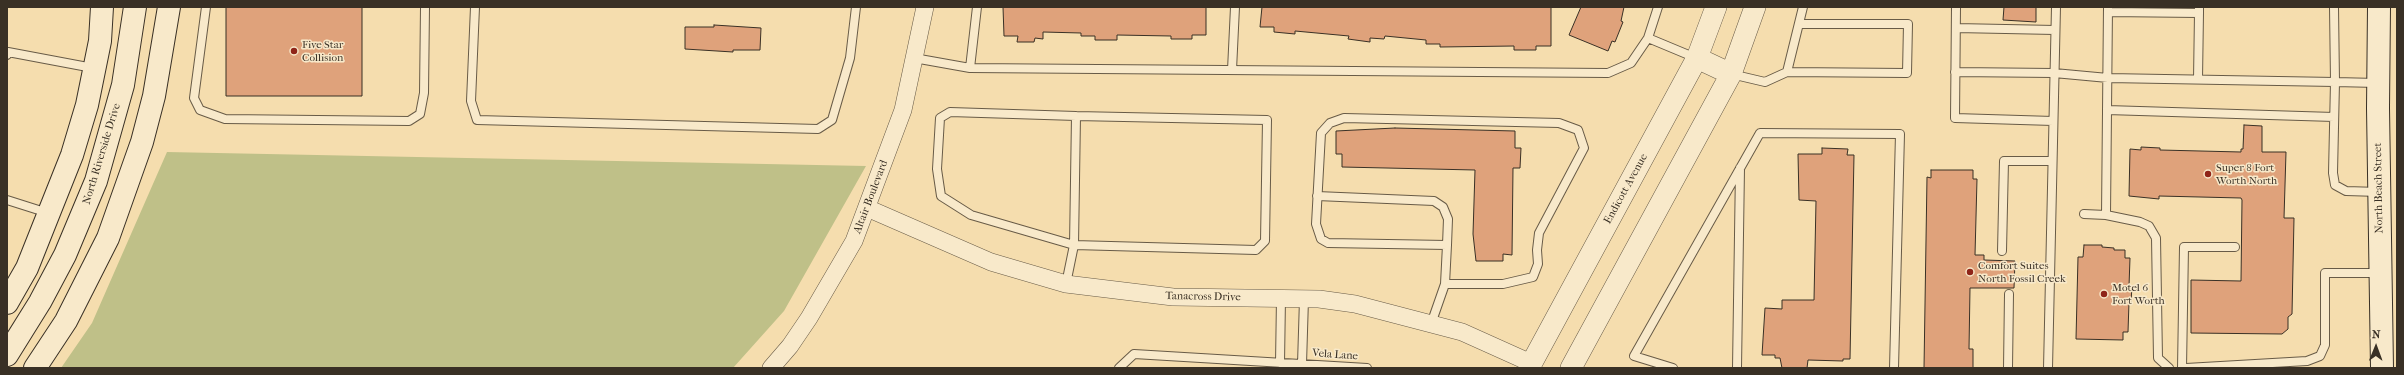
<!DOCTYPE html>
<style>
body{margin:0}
#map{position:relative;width:2404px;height:375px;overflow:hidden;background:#f5ddae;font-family:"IM FELL French Canon",serif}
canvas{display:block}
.frame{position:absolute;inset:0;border:8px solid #393025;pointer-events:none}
.north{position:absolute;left:2356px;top:327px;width:40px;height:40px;-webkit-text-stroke:3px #f8e9ca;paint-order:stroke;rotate:1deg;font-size:11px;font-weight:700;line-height:16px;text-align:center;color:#393025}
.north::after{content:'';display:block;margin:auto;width:14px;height:18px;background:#393025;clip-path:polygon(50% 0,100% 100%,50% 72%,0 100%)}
</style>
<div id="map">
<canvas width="2404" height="375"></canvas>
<div class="frame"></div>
<div class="north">N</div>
</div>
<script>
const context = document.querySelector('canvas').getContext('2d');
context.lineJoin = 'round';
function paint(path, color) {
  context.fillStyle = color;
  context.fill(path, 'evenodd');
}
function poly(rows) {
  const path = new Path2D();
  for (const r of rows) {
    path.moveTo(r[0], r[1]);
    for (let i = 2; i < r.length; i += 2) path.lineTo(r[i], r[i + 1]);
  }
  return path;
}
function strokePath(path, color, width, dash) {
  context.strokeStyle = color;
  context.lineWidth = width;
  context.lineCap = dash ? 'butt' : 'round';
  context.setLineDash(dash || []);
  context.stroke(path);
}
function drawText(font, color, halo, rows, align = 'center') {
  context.font = font + ' "IM FELL French Canon",serif';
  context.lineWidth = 3;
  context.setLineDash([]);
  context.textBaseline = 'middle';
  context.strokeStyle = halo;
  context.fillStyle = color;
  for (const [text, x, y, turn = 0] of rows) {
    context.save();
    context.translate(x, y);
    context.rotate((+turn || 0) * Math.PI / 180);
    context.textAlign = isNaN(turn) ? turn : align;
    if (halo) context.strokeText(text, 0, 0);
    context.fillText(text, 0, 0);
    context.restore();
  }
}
paint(poly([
 [167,152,866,166,784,311,733,368,61,368,92,323]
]), '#bfc088');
const building = poly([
 [226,7,362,7,362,96,226,96,226,7],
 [1003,7,1206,7,1206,35,1192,35,1192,39,1171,39,1171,36,1117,35,1117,40,1095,40,1095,36,1081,36,1081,33,1043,32,1043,39,1035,38,1034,42,1017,42,1018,36,1004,36,1003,7],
 [1262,7,1551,7,1551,46,1536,46,1536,50,1514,50,1514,46,1440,47,1440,44,1426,44,1426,40,1385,36,1384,39,1370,38,1370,42,1348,39,1349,36,1295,31,1295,34,1274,32,1274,27,1260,27,1262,7],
 [1581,7,1624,7,1621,21,1623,22,1615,42,1612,41,1608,51,1569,35,1581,7],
 [2004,7,2036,7,2036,22,2003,20,2004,7],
 [714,25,761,28,760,50,733,50,733,52,685,49,685,27,714,27,714,25],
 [2244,125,2262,126,2262,152,2286,152,2284,218,2294,218,2292,314,2288,317,2288,329,2282,334,2191,333,2191,280,2241,281,2242,200,2241,198,2159,196,2159,199,2129,196,2130,149,2141,150,2141,147,2160,148,2160,150,2241,152,2241,149,2243,149,2244,125],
 [1395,128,1515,131,1515,148,1521,148,1520,168,1513,168,1512,255,1503,254,1503,261,1476,261,1473,234,1475,170,1342,167,1342,154,1336,154,1336,131,1395,128],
 [1822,148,1848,149,1847,155,1854,155,1850,359,1843,359,1843,361,1808,360,1807,368,1782,368,1780,358,1775,358,1775,355,1762,355,1765,308,1782,309,1782,300,1814,300,1816,201,1799,200,1798,154,1822,154,1822,148],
 [1931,170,1973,170,1973,179,1977,179,1975,255,1984,255,1984,260,2015,261,2014,288,1970,288,1969,349,1973,349,1973,368,1924,368,1927,177,1931,178,1931,170],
 [2084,245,2102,245,2102,247,2114,248,2114,250,2125,250,2125,258,2130,258,2129,286,2132,286,2131,302,2129,302,2128,332,2123,332,2123,340,2076,339,2078,257,2083,257,2084,245]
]);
paint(building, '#dfa27b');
strokePath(building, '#393025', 1);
const service = poly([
 [206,7,194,98,200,110,225,119,409,121,420,114,424,93,425,7],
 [475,7,471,101,477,120,818,129,832,120,850,58,856,7],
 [1956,7,1955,118,2053,121],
 [2108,12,2199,13,2199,7],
 [1956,28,2055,30],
 [1648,38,1658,7],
 [7,55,8,52,93,68],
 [914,58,970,68,977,7],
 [970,68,1608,73,1631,63,1648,38,1696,58],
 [1232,70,1235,7],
 [1787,72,1907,73,1908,24,1799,24],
 [1955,72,2054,73,2108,78,2335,82,2334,7],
 [1731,74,1765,82,1787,72,1803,7],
 [2198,79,2199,13],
 [2377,83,2335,82,2333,173,2335,185,2346,191,2379,192],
 [2107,110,2334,117],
 [1317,196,1434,201,1443,207,1448,219,1447,245],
 [7,200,48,213],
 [2084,214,2106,215,2140,222,2149,226,2156,238,2158,358,2169,368],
 [2106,215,2108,7],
 [2002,251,2004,161,2052,161],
 [1066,284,1074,245,1076,116,1267,120,1265,241,1256,250,1074,245,971,215,941,196,937,169,940,118,950,112,1076,116],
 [1431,324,1445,284,1447,245,1328,243,1321,239,1316,224,1321,133,1330,123,1344,118,1559,123,1578,130,1584,148,1539,233,1537,250,1538,264,1533,277,1503,284,1445,284],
 [1280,363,1281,298],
 [1302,364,1304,299],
 [1119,368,1134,354,1367,368],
 [1673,368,1634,356,1760,133,1900,134,1894,368],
 [1737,368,1740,168],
 [2008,368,2009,294],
 [2048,368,2056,7],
 [2182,368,2184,247,2235,247],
 [2186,368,2307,361,2320,356,2325,345,2325,273,2380,273]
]);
const minor = poly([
 [867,208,991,262,1066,284,1173,297,1319,299,1355,304,1462,332,1531,363],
 [771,368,790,346,809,318,854,241,903,110,925,7]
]);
const tertiary = poly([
 [1697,58,1731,74],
 [1529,368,1697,58,1716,7],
 [1571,368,1731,74,1755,7]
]);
const secondary = poly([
 [2379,7,2378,108,2382,368],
 [7,303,27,268,72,155,87,105,100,41,102,7],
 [7,355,40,302,65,255,96,181,123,85,135,7],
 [35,368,66,321,108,238,142,142,154,96,169,7]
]);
strokePath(service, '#685b47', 10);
strokePath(minor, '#685b47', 18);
strokePath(tertiary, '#685b47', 22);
strokePath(secondary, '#393025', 24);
strokePath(service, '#f8e9ca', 8);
strokePath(minor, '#f8e9ca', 17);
strokePath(tertiary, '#f8e9ca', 21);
strokePath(secondary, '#f8e9ca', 22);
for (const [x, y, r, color] of [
 [294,51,4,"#8f2418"],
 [2208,174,4,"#8f2418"],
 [1970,272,4,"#8f2418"],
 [2104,294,4,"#8f2418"]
]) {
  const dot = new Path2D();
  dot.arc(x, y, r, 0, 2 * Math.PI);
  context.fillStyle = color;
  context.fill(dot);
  strokePath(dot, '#f8e9ca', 1.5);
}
drawText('11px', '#393025', '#f8e9ca', [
 ["Five Star",302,45],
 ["Collision",302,58],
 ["Super 8 Fort",2216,168],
 ["Worth North",2216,181],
 ["Comfort Suites",1978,266],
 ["North Fossil Creek",1978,279],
 ["Motel 6",2112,288],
 ["Fort Worth",2112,301]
], 'left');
drawText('11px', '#393025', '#f8e9ca', [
 ["North Riverside Drive",102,154,-73],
 ["North Beach Street",2379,188,-91],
 ["Endicott Avenue",1626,189,-61],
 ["Altair Boulevard",871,197,-69],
 ["Tanacross Drive",1203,297,1],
 ["Vela Lane",1335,355,4]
]);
</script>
